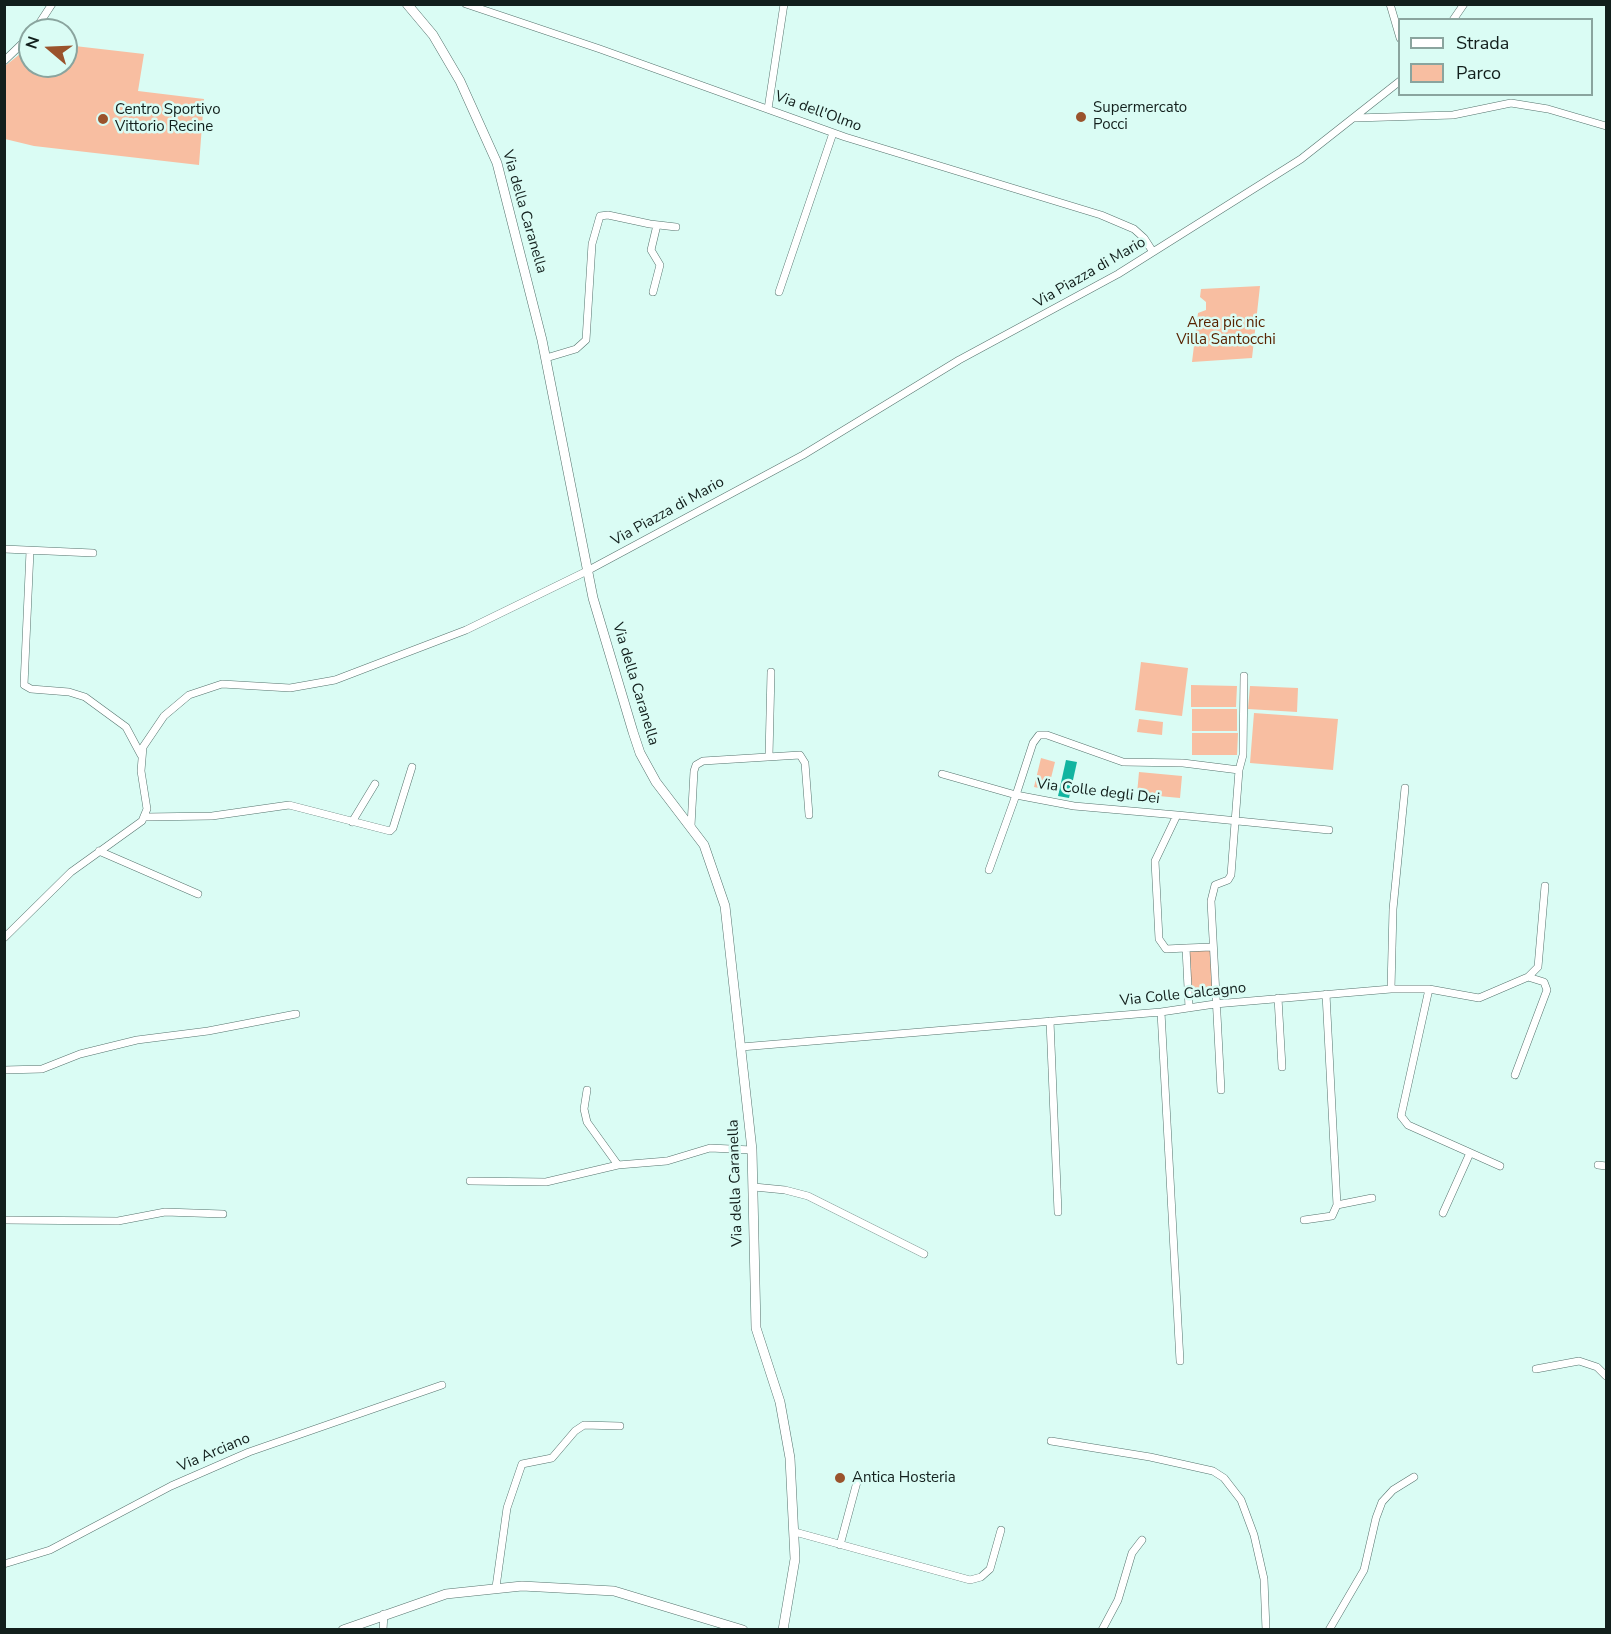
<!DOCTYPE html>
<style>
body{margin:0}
#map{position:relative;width:1611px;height:1634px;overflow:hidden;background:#dafcf4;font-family:"Nunito Sans",sans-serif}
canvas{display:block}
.frame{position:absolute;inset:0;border:6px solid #121f1c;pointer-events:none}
.legend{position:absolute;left:1398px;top:18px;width:195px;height:78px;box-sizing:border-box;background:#dafcf4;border:2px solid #8aa49e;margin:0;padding:8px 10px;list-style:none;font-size:18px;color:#121f1c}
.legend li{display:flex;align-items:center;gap:12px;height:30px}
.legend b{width:30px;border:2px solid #8aa49e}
.north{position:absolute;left:18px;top:18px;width:60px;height:60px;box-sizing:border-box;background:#dafcf4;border:2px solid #8aa49e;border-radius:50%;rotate:289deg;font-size:16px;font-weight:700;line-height:24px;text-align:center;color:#121f1c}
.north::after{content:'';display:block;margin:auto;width:21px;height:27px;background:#9a532c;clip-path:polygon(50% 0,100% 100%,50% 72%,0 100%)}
</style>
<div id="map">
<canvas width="1611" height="1634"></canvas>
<div class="frame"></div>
<ul class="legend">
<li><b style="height:8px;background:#fff"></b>Strada</li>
<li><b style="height:16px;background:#f8bea1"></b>Parco</li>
</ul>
<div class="north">N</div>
</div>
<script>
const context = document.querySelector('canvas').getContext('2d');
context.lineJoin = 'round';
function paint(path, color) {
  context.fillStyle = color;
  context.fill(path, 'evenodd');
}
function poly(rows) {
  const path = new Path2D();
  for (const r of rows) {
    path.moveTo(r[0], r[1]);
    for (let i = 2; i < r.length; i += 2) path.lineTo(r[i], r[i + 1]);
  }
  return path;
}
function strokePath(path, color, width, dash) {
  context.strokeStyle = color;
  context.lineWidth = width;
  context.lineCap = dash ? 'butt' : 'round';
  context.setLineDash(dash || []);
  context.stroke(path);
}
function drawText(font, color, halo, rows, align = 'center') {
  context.font = font + ' "Nunito Sans",sans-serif';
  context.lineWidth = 5;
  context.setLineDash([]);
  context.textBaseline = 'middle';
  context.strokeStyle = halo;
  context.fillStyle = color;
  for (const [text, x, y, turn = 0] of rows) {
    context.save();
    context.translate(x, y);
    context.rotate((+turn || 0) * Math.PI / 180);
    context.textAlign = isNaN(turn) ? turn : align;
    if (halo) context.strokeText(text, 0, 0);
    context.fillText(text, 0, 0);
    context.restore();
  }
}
paint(poly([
 [66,45,144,54,138,91,204,99,199,165,34,146,5,139,5,66,30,46,30,66,66,66],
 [1260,286,1252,358,1192,362,1198,313,1206,310,1206,302,1200,297,1201,289],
 [1141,662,1188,668,1182,716,1135,710],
 [1191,685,1237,686,1236,707,1191,707],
 [1250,686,1298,688,1297,712,1248,709],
 [1192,709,1237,709,1237,731,1192,731],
 [1254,713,1338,719,1333,770,1250,763],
 [1139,719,1163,722,1162,735,1137,732],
 [1192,733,1238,733,1237,755,1192,755],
 [1041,758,1055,762,1048,790,1034,787],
 [1139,772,1182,776,1180,798,1137,794],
 [1210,949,1213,997,1191,998,1189,950]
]), '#f8bea1');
paint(poly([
 [1066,760,1077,762,1069,798,1058,796]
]), '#12b4a0');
const street = poly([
 [466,4,600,49,845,137,1101,215,1134,229,1144,238,1153,252],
 [1390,4,1400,38],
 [1453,20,1464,4],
 [35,30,52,4],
 [4,61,30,36],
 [768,109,784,4],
 [1355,118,1453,115,1511,103,1548,109,1606,126],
 [653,292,660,265,651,250,657,225],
 [779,292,833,133],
 [546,358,576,349,586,340,592,244,600,216,608,215,650,224,676,227],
 [4,549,93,553],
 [30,551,24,685,31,689,69,692,85,697,126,727,141,755],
 [769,756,771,672],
 [1239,770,1243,755,1244,676],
 [942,774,1016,795,989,870],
 [1177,815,1329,830],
 [145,817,212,816,289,805,390,831,393,828,412,767],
 [352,822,375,784],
 [691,826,694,771,696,765,703,761,800,755,805,763,809,815],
 [99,851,198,894],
 [4,938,71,872,142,821,147,809,141,771,143,747,164,716,189,695,222,684,290,688,335,680,466,630,587,571,803,455,959,360,1118,274,1301,159,1400,81],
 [1186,948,1212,947],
 [1391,989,1393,909,1405,788],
 [1429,989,1401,1116,1408,1125,1500,1166],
 [1326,994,1337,1205],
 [1278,998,1282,1067],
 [1189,1008,1186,948,1166,949,1159,939,1155,861,1177,815,1074,806,1016,795,1033,743,1039,735,1047,735,1123,762,1183,763,1239,770,1231,875,1228,880,1215,885,1211,901,1221,1090],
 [1161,1012,1180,1361],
 [1050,1021,1058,1212],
 [741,1047,1161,1012,1215,1004,1391,989,1429,989,1479,998,1528,977,1538,967,1545,886],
 [4,1070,42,1069,80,1054,137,1040,208,1031,296,1014],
 [1515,1075,1547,990,1544,982,1528,977],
 [587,1090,584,1109,587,1122,618,1165],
 [1598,1165,1606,1166],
 [470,1181,546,1182,618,1165,667,1161,710,1148,752,1150],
 [754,1187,785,1190,808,1196,924,1254],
 [1443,1213,1470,1153],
 [4,1220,118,1221,165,1212,223,1214],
 [1304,1220,1332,1216,1337,1205,1372,1198],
 [1536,1369,1579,1361,1597,1367,1606,1376],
 [1051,1441,1150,1457,1213,1471,1224,1478,1241,1500,1254,1535,1264,1579,1266,1630],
 [795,1532,970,1580,981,1577,990,1569,1001,1530],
 [840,1545,857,1482],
 [4,1564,50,1550,171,1486,249,1452,442,1385],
 [496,1587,507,1508,522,1464,552,1458,575,1431,584,1425,620,1426],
 [383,1630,384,1614],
 [1102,1630,1118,1600,1132,1553,1142,1540],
 [1329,1630,1364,1570,1376,1518,1382,1502,1393,1490,1414,1477]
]);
const secondary = poly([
 [407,4,433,35,460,81,497,163,542,340,593,598,633,732,640,753,656,782,704,845,725,906,752,1150,756,1328,780,1402,790,1458,795,1559,783,1630],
 [343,1630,446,1594,522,1586,614,1591,743,1630]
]);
strokePath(street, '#55736d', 8);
strokePath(secondary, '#55736d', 10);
strokePath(street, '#fff', 7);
strokePath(secondary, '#fff', 9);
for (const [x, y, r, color] of [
 [1081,117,6,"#9a532c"],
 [103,119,6,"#9a532c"],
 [840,1478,6,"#9a532c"]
]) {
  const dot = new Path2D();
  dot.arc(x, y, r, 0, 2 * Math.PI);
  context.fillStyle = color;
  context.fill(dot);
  strokePath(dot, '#dafcf4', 2);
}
drawText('15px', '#121f1c', '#dafcf4', [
 ["Supermercato",1093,108],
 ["Pocci",1093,125],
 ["Centro Sportivo",115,110],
 ["Vittorio Recine",115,127],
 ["Antica Hosteria",852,1478]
], 'left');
drawText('15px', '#121f1c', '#dafcf4', [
 ["Via dell'Olmo",818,112,20],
 ["Via della Caranella",524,212,74],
 ["Via Piazza di Mario",1090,273,-30],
 ["Via Piazza di Mario",668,512,-29],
 ["Via della Caranella",635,684,73],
 ["Via Colle degli Dei",1098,792,7],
 ["Via Colle Calcagno",1183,995,-6],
 ["Via della Caranella",736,1183,-92],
 ["Via Arciano",214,1453,-23]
]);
drawText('15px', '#582200', '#dafcf4', [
 ["Area pic nic",1226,323],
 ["Villa Santocchi",1226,340]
]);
</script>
